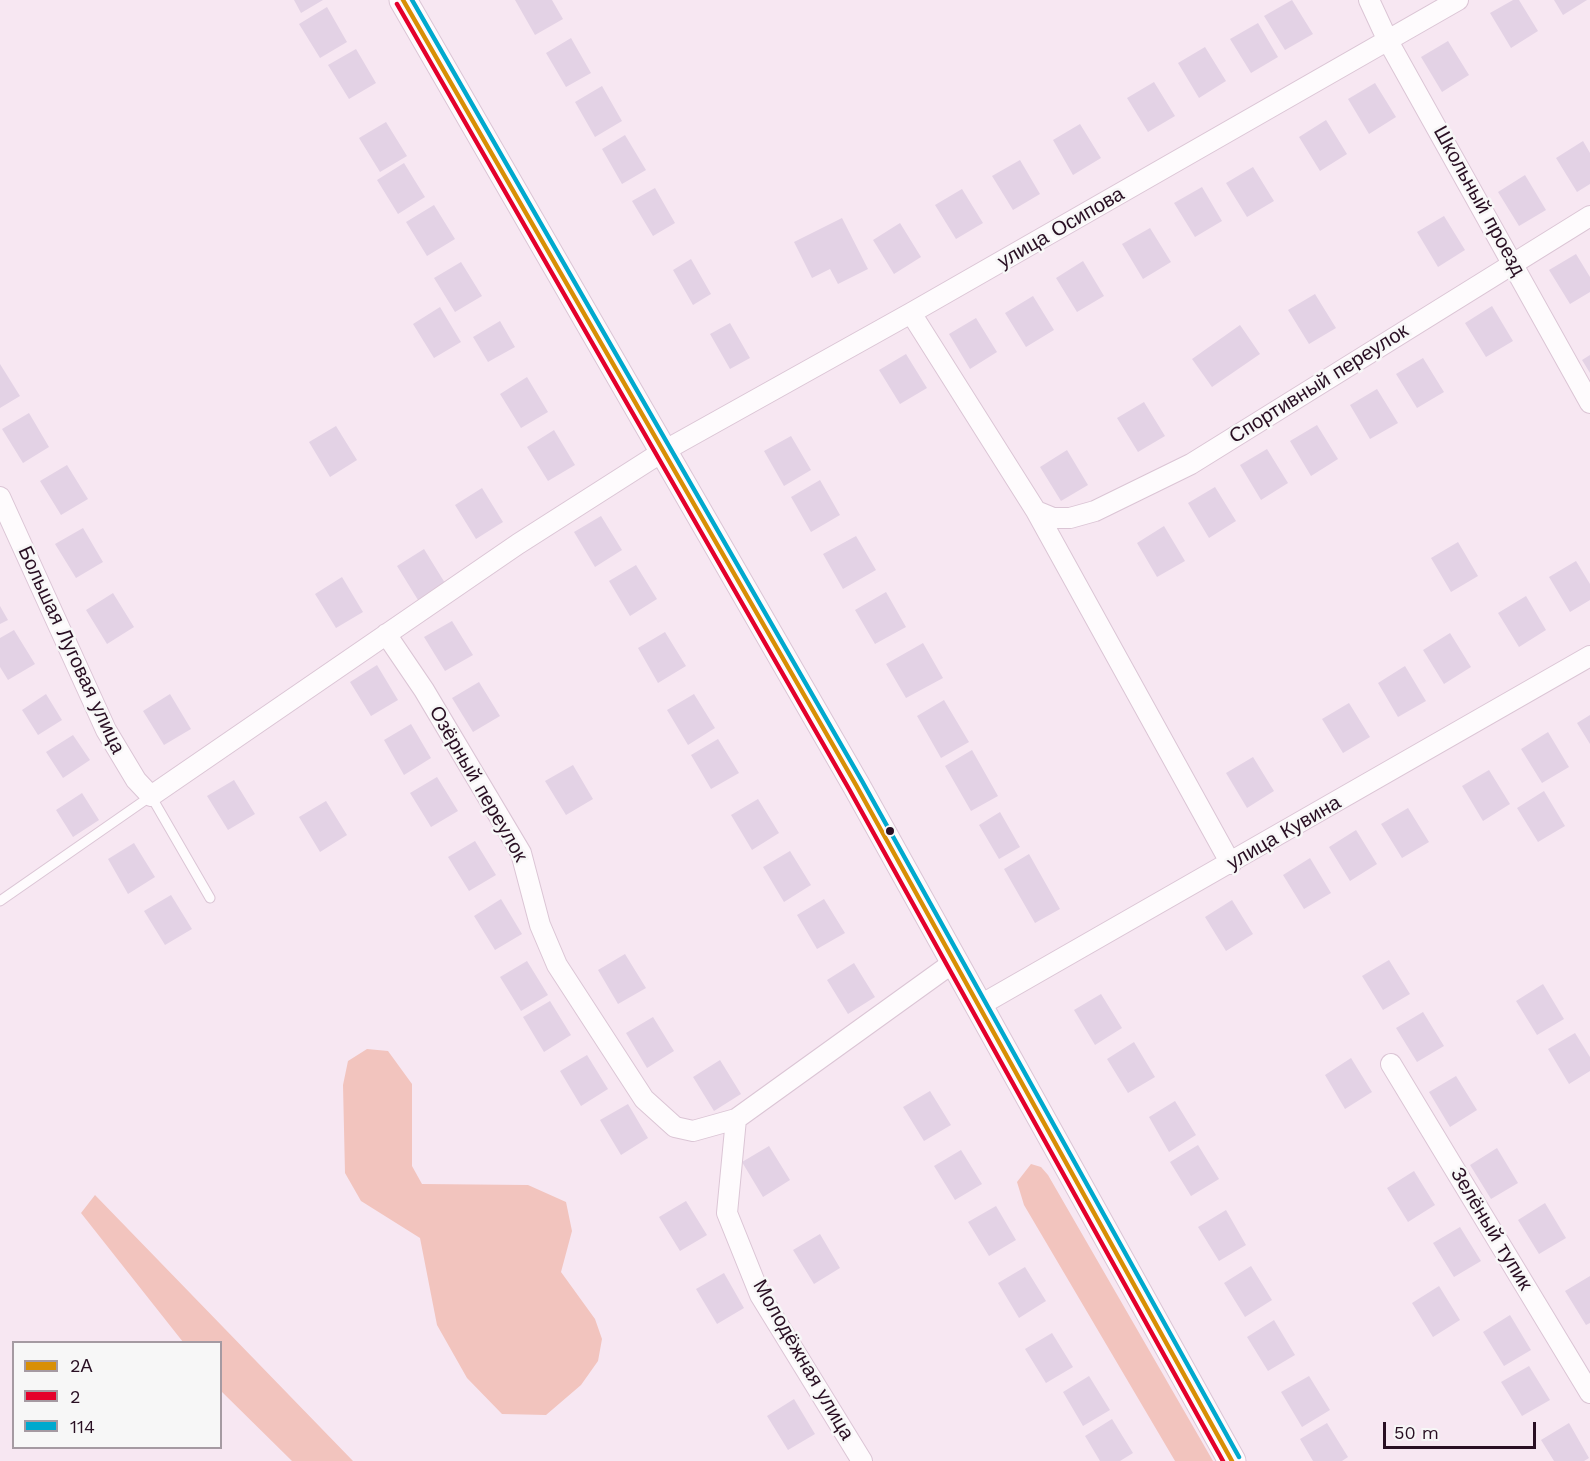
<!DOCTYPE html>
<meta charset="utf-8">
<style>
body{margin:0}
#map{position:relative;width:1590px;height:1461px;overflow:hidden;background:#f7e7f2;font-family:"Work Sans",sans-serif}
canvas{display:block}
.legend{position:absolute;left:12px;top:1341px;width:210px;height:108px;box-sizing:border-box;background:#f7f7f7;border:2px solid #a59aa2;margin:0;padding:8px 10px;list-style:none;font-size:18px;color:#290f23}
.legend li{display:flex;align-items:center;gap:12px;height:30px}
.legend b{width:30px;border:2px solid #a59aa2}
.scale{position:absolute;left:1383px;top:1422px;width:153px;height:27px;box-sizing:border-box;border:3px solid #290f23;border-top:0;padding-left:8px;font-size:18px;line-height:21px;white-space:nowrap;color:#290f23;-webkit-text-stroke:4px #f7f7f7;paint-order:stroke}
</style>
<div id="map">
<canvas width="1590" height="1461"></canvas>
<ul class="legend">
<li><b style="height:8px;background:#d88f05"></b>2А</li>
<li><b style="height:8px;background:#e4002b"></b>2</li>
<li><b style="height:8px;background:#00a9ce"></b>114</li>
</ul>
<div class="scale">50 m</div>
</div>
<script>
const context = document.querySelector('canvas').getContext('2d');
context.lineJoin = 'round';
function paint(path, color) {
  context.fillStyle = color;
  context.fill(path, 'evenodd');
}
function poly(rows) {
  const path = new Path2D();
  for (const r of rows) {
    path.moveTo(r[0], r[1]);
    for (let i = 2; i < r.length; i += 2) path.lineTo(r[i], r[i + 1]);
  }
  return path;
}
function strokePath(path, color, width, dash) {
  context.strokeStyle = color;
  context.lineWidth = width;
  context.lineCap = dash ? 'butt' : 'round';
  context.setLineDash(dash || []);
  context.stroke(path);
}
function drawText(font, color, halo, rows, align = 'center') {
  context.font = font + ' "Work Sans",sans-serif';
  context.lineWidth = 5;
  context.setLineDash([]);
  context.textBaseline = 'middle';
  context.strokeStyle = halo;
  context.fillStyle = color;
  for (const [text, x, y, turn = 0] of rows) {
    context.save();
    context.translate(x, y);
    context.rotate((+turn || 0) * Math.PI / 180);
    context.textAlign = isNaN(turn) ? turn : align;
    if (halo) context.strokeText(text, 0, 0);
    context.fillText(text, 0, 0);
    context.restore();
  }
}
paint(poly([
 [367,1049,388,1051,412,1084,412,1166,422,1184,528,1185,566,1202,572,1231,561,1272,595,1319,602,1339,598,1361,581,1385,546,1415,502,1414,467,1378,437,1325,420,1238,361,1201,345,1173,343,1085,348,1061],
 [1031,1164,1041,1167,1048,1175,1213,1461,1175,1461,1024,1205,1017,1182],
 [95,1195,353,1461,292,1461,222,1392,220,1342,183,1342,81,1213]
]), '#f2c4be');
paint(poly([
 [294,0,323,0,301,13],
 [515,0,552,0,563,19,535,35],
 [1292,0,1313,34,1285,50,1264,16],
 [1513,0,1519,0,1538,31,1511,48,1490,13],
 [1554,0,1587,0,1563,15],
 [327,7,347,42,320,58,299,24],
 [1258,23,1278,57,1251,73,1230,39],
 [571,38,591,73,566,87,546,53],
 [1448,41,1469,75,1442,92,1421,57],
 [1205,47,1226,81,1199,98,1178,63],
 [356,49,376,83,349,99,328,65],
 [1154,82,1175,116,1148,132,1127,98],
 [1375,83,1396,117,1369,134,1348,99],
 [602,86,622,121,595,137,575,102],
 [1326,120,1347,154,1320,171,1299,137],
 [386,122,407,156,380,172,359,138],
 [1080,124,1101,158,1073,175,1053,140],
 [625,135,646,170,622,184,602,149],
 [1583,141,1590,153,1590,184,1577,192,1556,158],
 [1020,160,1040,194,1013,210,992,176],
 [404,163,425,197,398,214,377,180],
 [1253,167,1274,201,1247,217,1226,183],
 [1525,175,1546,210,1519,226,1498,192],
 [1202,187,1222,221,1195,237,1174,203],
 [655,188,675,223,653,236,632,201],
 [962,189,983,223,956,239,935,205],
 [434,205,455,239,427,256,406,222],
 [1444,216,1465,250,1438,267,1417,232],
 [842,218,868,269,838,284,830,269,812,278,794,242],
 [900,223,921,257,894,274,873,240],
 [1150,228,1171,262,1143,279,1122,244],
 [1576,254,1590,277,1590,292,1570,304,1549,270],
 [691,259,711,294,693,305,673,270],
 [1083,261,1104,296,1077,312,1056,278],
 [461,262,482,296,455,312,434,278],
 [1315,294,1336,328,1309,344,1288,310],
 [1033,296,1054,330,1026,347,1005,313],
 [1492,306,1513,341,1486,357,1465,323],
 [440,307,461,342,434,358,413,324],
 [976,318,997,352,970,369,949,334],
 [500,321,515,347,488,362,473,337],
 [730,323,750,358,730,369,710,334],
 [1240,325,1260,354,1212,387,1192,359],
 [906,354,927,388,900,404,879,370],
 [1590,355,1590,373,1582,360],
 [1423,358,1444,392,1417,408,1396,374],
 [0,364,20,396,0,408],
 [527,377,548,412,521,428,500,394],
 [1377,389,1398,423,1370,439,1350,405],
 [1144,402,1165,436,1138,452,1117,418],
 [29,413,49,447,23,463,2,429],
 [1317,425,1338,459,1311,476,1290,441],
 [336,426,357,460,330,477,309,442],
 [554,430,575,465,548,481,527,447],
 [791,436,811,470,784,486,764,451],
 [1267,449,1288,483,1261,500,1240,465],
 [1067,450,1088,485,1061,501,1040,467],
 [67,465,88,499,61,515,40,481],
 [820,480,840,515,811,532,791,497],
 [1215,487,1236,521,1209,538,1188,503],
 [482,488,503,522,476,539,455,505],
 [601,516,622,550,595,567,574,532],
 [1164,526,1185,561,1157,577,1137,543],
 [83,528,103,562,76,578,55,544],
 [856,536,876,570,843,589,823,554],
 [1458,542,1478,576,1451,592,1431,558],
 [424,549,445,583,418,600,397,566],
 [1576,561,1590,584,1590,600,1570,612,1549,577],
 [636,565,657,599,630,616,609,581],
 [342,577,363,612,336,628,315,594],
 [886,592,906,627,875,644,855,610],
 [113,593,134,627,107,644,86,610],
 [1526,596,1546,630,1519,647,1498,613],
 [0,606,8,620,0,624],
 [452,621,473,655,445,671,424,637],
 [14,630,35,664,8,680,0,667,0,638],
 [665,632,686,666,658,683,638,648],
 [1450,633,1471,667,1444,684,1423,650],
 [923,643,943,678,906,698,886,664],
 [377,665,398,700,371,716,350,682],
 [1405,666,1426,701,1398,717,1378,683],
 [479,682,500,716,473,732,452,698],
 [46,694,62,720,38,735,22,710],
 [170,694,191,729,164,745,143,711],
 [694,694,715,728,688,745,667,710],
 [944,700,969,742,941,758,917,716],
 [1349,703,1370,737,1343,753,1322,719],
 [1590,715,1590,744,1577,723],
 [411,724,431,758,404,775,384,740],
 [1548,732,1569,767,1542,783,1521,749],
 [73,735,90,760,63,778,46,752],
 [718,739,739,773,711,789,691,755],
 [972,750,998,796,971,811,945,766],
 [1253,757,1274,791,1247,808,1226,773],
 [573,765,593,799,566,815,545,781],
 [1489,770,1510,804,1483,821,1462,786],
 [437,777,458,811,431,827,410,793],
 [234,780,255,814,228,830,207,796],
 [1544,791,1565,826,1538,842,1517,808],
 [82,793,99,820,73,837,56,810],
 [758,799,779,833,752,850,731,815],
 [326,801,347,835,320,852,299,817],
 [1408,808,1429,842,1402,858,1381,824],
 [1000,812,1020,847,999,859,979,825],
 [1356,830,1377,864,1350,881,1329,847],
 [475,841,496,875,469,891,448,857],
 [134,843,155,877,128,894,108,859],
 [790,851,811,885,784,902,763,867],
 [1029,854,1060,909,1035,923,1004,869],
 [1310,858,1331,893,1304,909,1283,875],
 [171,895,192,929,165,945,144,911],
 [501,899,522,934,495,950,474,916],
 [824,899,845,933,817,949,797,915],
 [1232,900,1253,934,1226,951,1205,917],
 [625,954,646,988,618,1004,598,970],
 [1389,960,1410,994,1383,1010,1362,976],
 [527,961,548,995,521,1011,500,977],
 [854,963,875,997,848,1014,827,980],
 [1543,984,1564,1019,1537,1035,1516,1001],
 [1101,994,1122,1028,1095,1045,1074,1010],
 [550,1001,571,1035,544,1052,523,1017],
 [1423,1012,1444,1046,1417,1062,1396,1028],
 [653,1017,674,1051,647,1068,626,1033],
 [1575,1033,1590,1057,1590,1071,1569,1084,1548,1049],
 [1134,1042,1155,1077,1128,1093,1107,1059],
 [587,1055,608,1089,581,1106,560,1071],
 [1351,1058,1372,1092,1345,1109,1325,1075],
 [720,1060,741,1094,714,1111,693,1077],
 [1456,1076,1477,1110,1450,1127,1429,1092],
 [930,1091,951,1125,924,1141,903,1107],
 [1175,1101,1196,1135,1169,1152,1149,1117],
 [628,1104,648,1138,621,1155,600,1120],
 [1198,1145,1219,1179,1191,1196,1170,1162],
 [769,1146,790,1180,763,1197,742,1162],
 [1497,1148,1518,1183,1491,1199,1470,1165],
 [961,1150,982,1184,955,1200,934,1166],
 [1414,1171,1435,1205,1408,1222,1387,1188],
 [686,1201,707,1235,680,1251,659,1217],
 [1545,1203,1566,1238,1539,1254,1518,1220],
 [996,1206,1016,1240,989,1256,968,1222],
 [1226,1210,1246,1245,1219,1261,1198,1227],
 [1460,1227,1481,1261,1454,1277,1433,1243],
 [820,1234,840,1268,814,1284,793,1250],
 [1251,1266,1272,1300,1245,1317,1224,1283],
 [1025,1267,1046,1301,1019,1318,998,1283],
 [724,1273,744,1308,717,1324,696,1289],
 [1590,1276,1590,1323,1586,1325,1565,1291],
 [1439,1286,1460,1320,1433,1337,1412,1303],
 [1510,1315,1531,1350,1504,1366,1483,1332],
 [1274,1320,1295,1355,1268,1371,1247,1337],
 [1052,1333,1073,1367,1046,1383,1025,1349],
 [1529,1366,1550,1400,1522,1416,1501,1382],
 [1089,1376,1110,1410,1083,1426,1063,1392],
 [1309,1376,1330,1410,1302,1427,1281,1392],
 [794,1399,815,1434,788,1450,767,1416],
 [1112,1419,1133,1453,1120,1461,1100,1461,1085,1436],
 [1327,1423,1348,1457,1342,1461,1313,1461,1300,1439],
 [1569,1423,1589,1458,1584,1461,1554,1461,1541,1440]
]), '#e3d2e5');
const lane = poly([
 [0,901,151,796,210,898]
]);
const street = poly([
 [1369,0,1388,41,1590,403],
 [911,313,1036,511,1231,864],
 [0,497,106,730,136,780,151,796,518,544,662,452,911,313,1458,0],
 [1036,511,1053,518,1070,518,1095,511,1191,464,1590,216],
 [386,634,424,690,521,853,540,925,557,965,644,1099,675,1127,693,1131,736,1119,954,962],
 [977,1007,1590,656],
 [1391,1064,1590,1393],
 [736,1119,727,1213,760,1295,862,1461]
]);
const secondary = poly([
 [403,0,856,785,1232,1461]
]);
strokePath(lane, '#dbc5d5', 11);
strokePath(street, '#dbc5d5', 22);
strokePath(secondary, '#dbc5d5', 29);
strokePath(lane, '#fefbfd', 9);
strokePath(street, '#fefbfd', 20);
strokePath(secondary, '#fefbfd', 27);
strokePath(poly([
 [403,0,856,785,1232,1461]
]), '#d88f05', 4.5);
strokePath(poly([
 [397,4,849,789,1223,1461]
]), '#e4002b', 4.5);
strokePath(poly([
 [412,0,862,781,1239,1457]
]), '#00a9ce', 4.5);
for (const [x, y, r, color] of [
 [890,831,5,"#290f23"]
]) {
  const dot = new Path2D();
  dot.arc(x, y, r, 0, 2 * Math.PI);
  context.fillStyle = color;
  context.fill(dot);
  strokePath(dot, '#f7f7f7', 2);
}
drawText('20px', '#290f23', '#f7f7f7', [
 ["Школьный проезд",1479,201,61],
 ["улица Осипова",1061,228,-30],
 ["Спортивный переулок",1319,384,-32],
 ["Большая Луговая улица",71,650,65],
 ["Озёрный переулок",478,784,60],
 ["улица Кувина",1284,833,-30],
 ["Зелёный тупик",1491,1229,59],
 ["Молодёжная улица",803,1360,60]
]);
</script>
